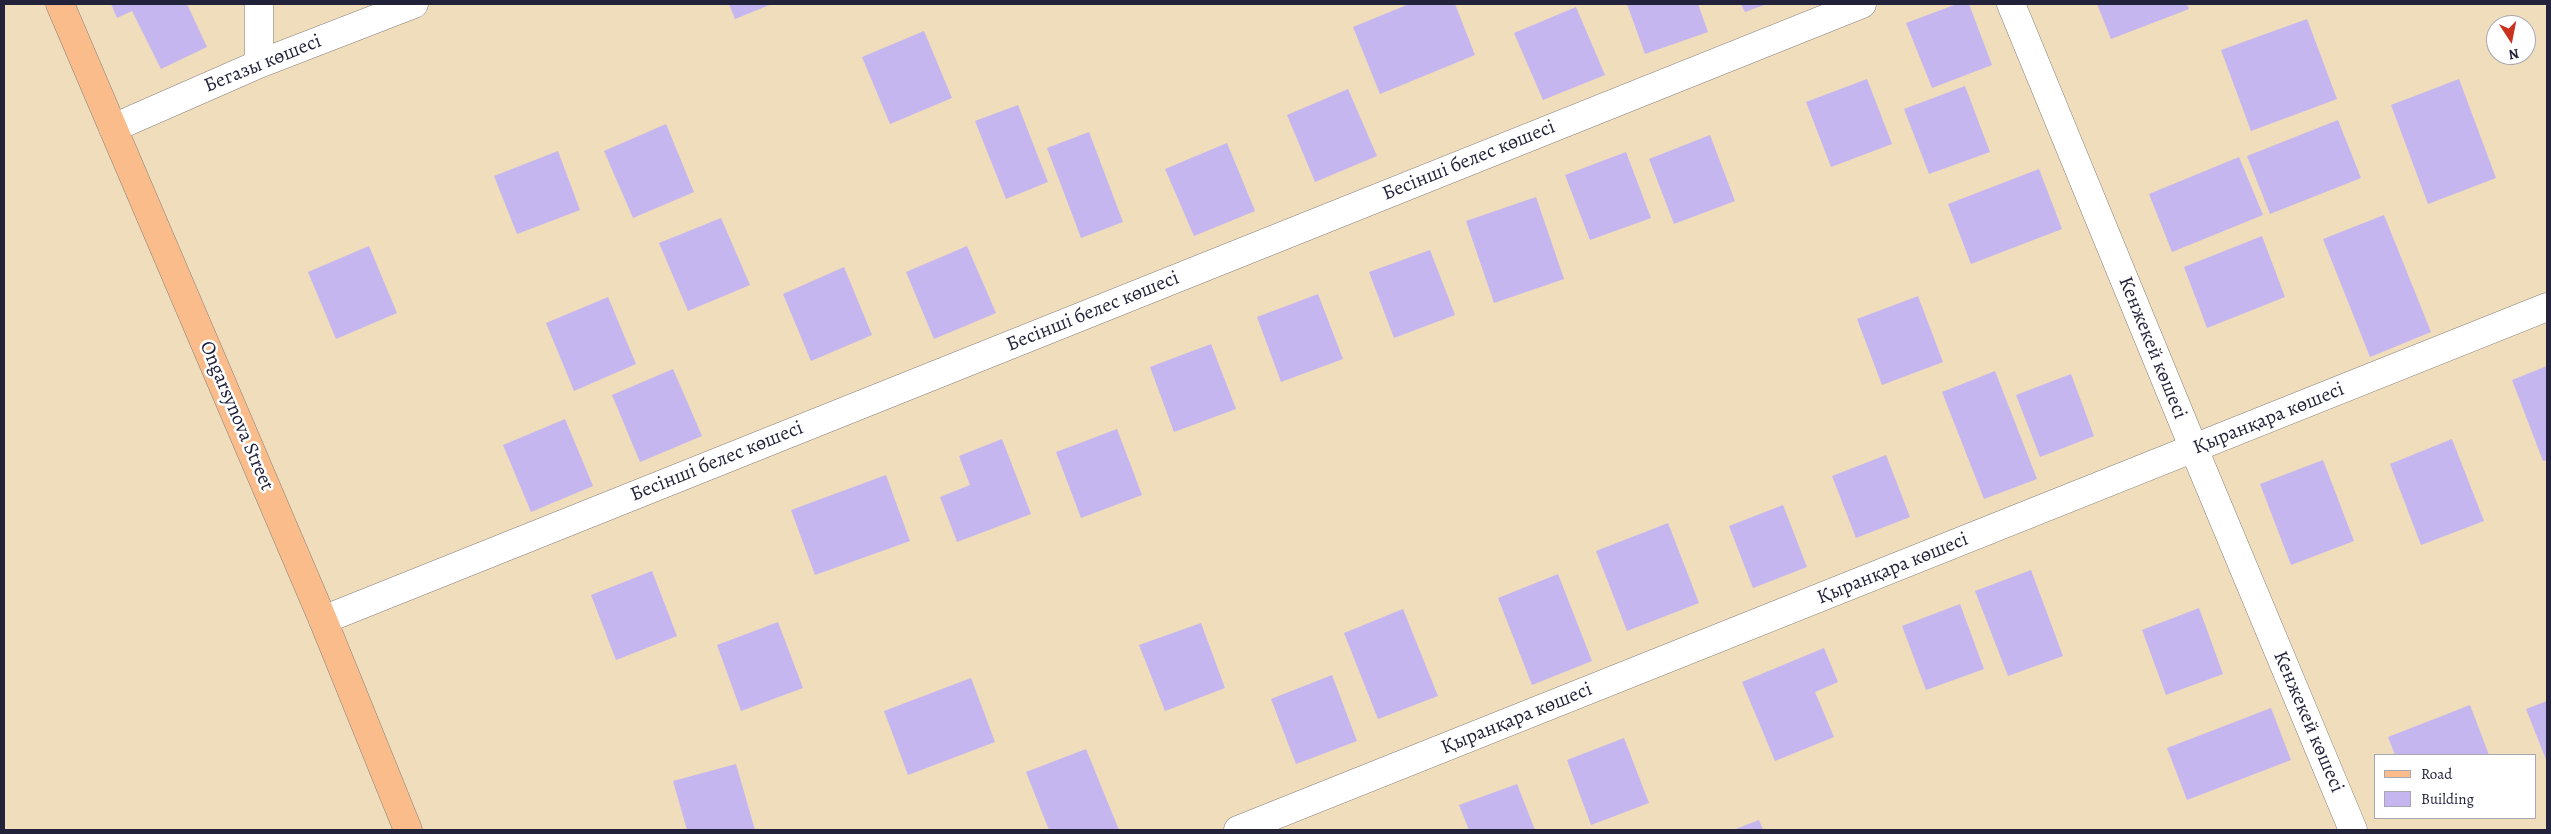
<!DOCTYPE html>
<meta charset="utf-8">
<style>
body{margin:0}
#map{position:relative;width:2551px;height:834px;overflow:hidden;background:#efddbc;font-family:Alegreya,serif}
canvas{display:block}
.frame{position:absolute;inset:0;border:5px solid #22223b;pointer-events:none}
.legend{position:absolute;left:2374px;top:754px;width:162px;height:65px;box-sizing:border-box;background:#fff;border:1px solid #a7a7b1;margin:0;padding:6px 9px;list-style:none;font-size:15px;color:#22223b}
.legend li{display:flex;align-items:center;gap:10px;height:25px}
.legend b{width:25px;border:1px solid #a7a7b1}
.north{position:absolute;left:2486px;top:15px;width:50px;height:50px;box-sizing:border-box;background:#fff;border:1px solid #a7a7b1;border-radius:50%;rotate:169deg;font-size:14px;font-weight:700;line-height:20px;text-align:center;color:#22223b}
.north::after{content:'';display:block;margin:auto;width:18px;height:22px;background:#c8321e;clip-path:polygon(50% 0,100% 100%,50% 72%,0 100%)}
</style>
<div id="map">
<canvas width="2551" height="834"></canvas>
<div class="frame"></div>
<ul class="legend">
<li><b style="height:6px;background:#f9bc8a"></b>Road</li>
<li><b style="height:14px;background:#c6b6ef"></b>Building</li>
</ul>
<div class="north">N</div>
</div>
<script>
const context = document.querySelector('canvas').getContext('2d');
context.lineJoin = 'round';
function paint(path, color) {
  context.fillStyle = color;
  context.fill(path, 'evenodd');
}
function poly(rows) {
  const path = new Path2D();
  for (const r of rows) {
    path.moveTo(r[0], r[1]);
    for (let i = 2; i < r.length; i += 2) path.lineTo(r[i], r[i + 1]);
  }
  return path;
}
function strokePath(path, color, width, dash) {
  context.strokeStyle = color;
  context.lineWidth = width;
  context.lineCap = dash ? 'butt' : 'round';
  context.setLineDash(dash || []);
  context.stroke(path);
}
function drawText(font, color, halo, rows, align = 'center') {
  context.font = font + ' Alegreya,serif';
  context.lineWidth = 5;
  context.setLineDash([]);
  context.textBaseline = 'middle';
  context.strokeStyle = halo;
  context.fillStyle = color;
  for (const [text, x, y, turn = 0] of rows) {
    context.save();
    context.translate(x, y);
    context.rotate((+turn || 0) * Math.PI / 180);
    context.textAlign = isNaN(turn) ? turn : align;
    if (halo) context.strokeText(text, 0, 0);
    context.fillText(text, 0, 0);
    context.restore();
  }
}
paint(poly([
 [111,4,187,4,207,47,161,69,132,11,117,18],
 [729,4,772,4,735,19],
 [1409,4,1455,4,1475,55,1380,94,1353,27],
 [1627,4,1698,4,1708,32,1645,54],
 [1741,4,1767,4,1745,12],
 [1957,4,1969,4,1992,65,1932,88,1906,23],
 [2097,4,2187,4,2189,9,2111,39],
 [1576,7,1605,75,1543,100,1514,33],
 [2307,19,2337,99,2251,131,2221,50],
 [924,31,952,98,890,124,862,57],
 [1867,79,1892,144,1831,167,1806,102],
 [2459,79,2496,178,2428,204,2391,105],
 [1965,86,1990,152,1929,174,1904,109],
 [1348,89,1377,156,1315,182,1287,115],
 [1018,105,1048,182,1006,199,975,121],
 [2338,120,2361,178,2270,214,2247,156],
 [666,124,694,192,633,218,604,151],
 [1089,132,1123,222,1081,238,1047,148],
 [1710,135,1735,201,1674,224,1649,159],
 [1227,143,1255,211,1194,236,1165,169],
 [558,151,580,210,517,234,494,176],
 [1626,152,1651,218,1590,240,1565,175],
 [2239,157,2263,215,2172,252,2149,194],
 [2039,169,2062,229,1971,264,1948,204],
 [1536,197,1564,279,1494,303,1466,221],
 [2384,215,2431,332,2370,357,2323,239],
 [721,218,750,285,688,311,659,243],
 [2262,236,2285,297,2207,328,2184,267],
 [369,246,397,313,336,339,308,272],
 [967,246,996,313,934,339,906,272],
 [1430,250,1455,315,1394,338,1369,272],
 [844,267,872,335,811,361,783,294],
 [1318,294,1343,359,1281,382,1257,317],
 [1918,296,1943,362,1882,385,1857,319],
 [608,297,636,364,574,391,546,323],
 [1211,344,1236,409,1174,432,1150,367],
 [2547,366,2547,460,2543,461,2512,380],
 [673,369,702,436,640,462,612,395],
 [1995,371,2037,479,1984,499,1942,392],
 [2071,374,2094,436,2040,457,2016,395],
 [565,419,593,486,531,512,503,445],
 [1117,429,1142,495,1081,518,1056,452],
 [1002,439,1031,514,957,542,940,497,970,485,959,456],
 [2452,439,2484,521,2421,545,2390,464],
 [1886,455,1910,517,1856,538,1832,476],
 [2323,460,2354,541,2291,565,2260,484],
 [886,475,910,541,815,575,791,510],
 [1783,505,1807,567,1753,588,1729,526],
 [1668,523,1699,603,1627,631,1596,551],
 [2031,570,2063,656,2008,676,1975,591],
 [652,571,677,636,616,660,591,595],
 [1558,574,1592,661,1532,685,1498,598],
 [1960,604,1984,669,1926,690,1902,626],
 [2199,608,2223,674,2166,695,2142,630],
 [1403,609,1438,696,1378,719,1344,633],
 [778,622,803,688,741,711,717,645],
 [1201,623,1225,688,1165,711,1139,645],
 [1824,648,1838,682,1815,692,1834,737,1775,761,1742,682],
 [1332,675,1357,741,1296,764,1271,699],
 [971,678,995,742,908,775,884,711],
 [2547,701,2547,762,2526,709],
 [2470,705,2489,755,2395,755,2388,737],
 [2271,708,2291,760,2187,800,2167,748],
 [1624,738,1649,803,1591,825,1567,760],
 [1086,749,1119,830,1049,830,1026,772],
 [736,764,755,830,687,830,673,781],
 [1517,784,1535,830,1469,830,1459,805],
 [1759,820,1763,830,1733,830]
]), '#c6b6ef');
const minor = poly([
 [259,4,259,64],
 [2011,4,2194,449,2353,830],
 [113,128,259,64,414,4],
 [323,620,1862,4],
 [1238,830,2547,307]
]);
const major = poly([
 [60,4,323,620,408,830]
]);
strokePath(minor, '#88807c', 29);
strokePath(major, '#88807c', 29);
strokePath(minor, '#fff', 28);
strokePath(major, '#f9bc8a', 28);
drawText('20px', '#22223b', '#fff', [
 ["Бегазы көшесі",263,64,-22],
 ["Бесінші белес көшесі",1469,161,-22],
 ["Бесінші белес көшесі",1093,312,-22],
 ["Кенжекей көшесі",2152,348,68],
 ["Ongarsynova Street",236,416,67],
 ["Қыранқара көшесі",2269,419,-22],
 ["Бесінші белес көшесі",717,462,-22],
 ["Қыранқара көшесі",1893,569,-22],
 ["Қыранқара көшесі",1517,719,-22],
 ["Кенжекей көшесі",2308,722,67]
]);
</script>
